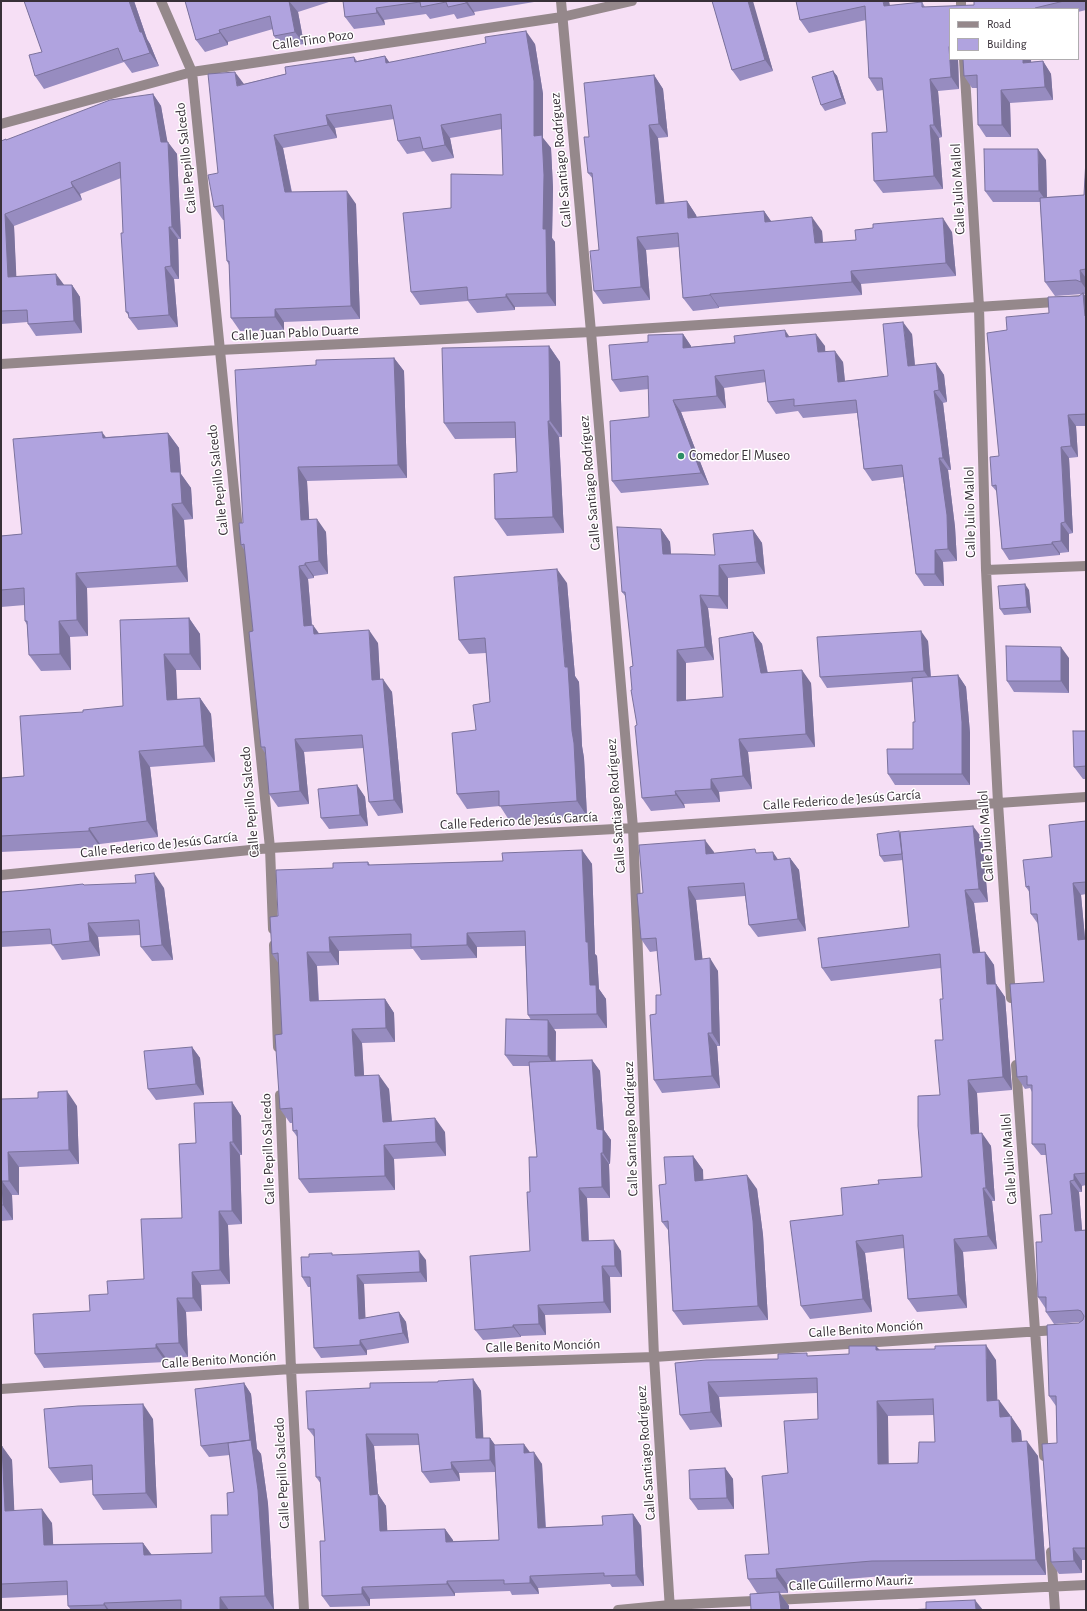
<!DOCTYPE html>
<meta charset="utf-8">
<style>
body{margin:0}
#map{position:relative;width:1087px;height:1611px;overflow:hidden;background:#f6dff5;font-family:"Alegreya Sans",sans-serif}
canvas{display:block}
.frame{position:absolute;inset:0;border:2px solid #383038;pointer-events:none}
.legend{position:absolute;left:949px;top:8px;width:130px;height:52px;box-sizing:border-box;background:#fff;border:1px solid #afacaf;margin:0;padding:5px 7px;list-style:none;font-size:12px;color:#383038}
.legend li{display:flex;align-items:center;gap:8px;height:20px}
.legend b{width:20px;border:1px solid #afacaf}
</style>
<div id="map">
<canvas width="1087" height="1611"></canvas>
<div class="frame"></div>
<ul class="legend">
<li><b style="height:5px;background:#95888b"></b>Road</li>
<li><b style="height:11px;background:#b0a3df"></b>Building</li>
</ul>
</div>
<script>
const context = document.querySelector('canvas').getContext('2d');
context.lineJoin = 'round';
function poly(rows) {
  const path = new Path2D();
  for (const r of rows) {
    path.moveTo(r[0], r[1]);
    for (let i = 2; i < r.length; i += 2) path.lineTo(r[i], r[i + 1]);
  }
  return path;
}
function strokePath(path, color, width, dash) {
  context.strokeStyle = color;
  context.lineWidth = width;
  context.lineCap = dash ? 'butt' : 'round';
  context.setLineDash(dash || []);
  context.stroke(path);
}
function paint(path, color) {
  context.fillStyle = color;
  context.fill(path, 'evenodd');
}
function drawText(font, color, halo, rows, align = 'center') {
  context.font = font + ' "Alegreya Sans",sans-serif';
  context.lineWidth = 3;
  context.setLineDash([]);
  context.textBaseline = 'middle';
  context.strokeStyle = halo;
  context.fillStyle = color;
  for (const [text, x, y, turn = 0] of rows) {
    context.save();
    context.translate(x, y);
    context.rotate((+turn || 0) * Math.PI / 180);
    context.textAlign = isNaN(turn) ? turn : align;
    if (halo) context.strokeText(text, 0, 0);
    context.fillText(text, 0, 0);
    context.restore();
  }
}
strokePath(poly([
 [161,1,192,72,270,848,273,929],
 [561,1,591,332,633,828,654,1357,670,1610],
 [961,1,961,9],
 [964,59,979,307,986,570,998,803,1011,998],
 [1,124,192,72,562,17,632,1],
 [1,364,219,350,591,332,1086,300],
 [986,570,1086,566],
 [1,875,270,848,633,828,1086,797],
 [274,945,278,1047],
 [1016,1065,1044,1456],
 [280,1095,291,1369,304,1610],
 [1,1389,291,1369,654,1357,1086,1328],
 [1051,1552,1055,1610],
 [618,1610,670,1605,1086,1585]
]), '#95888b', 10);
paint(poly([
 [24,1,134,1,147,39,150,44,159,66,132,73,124,62,44,89,35,76,42,52],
 [185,1,332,1,298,12,304,44,282,48,274,36,273,29,228,42,228,45,205,52,196,40],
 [343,1,534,1,534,2,474,12,475,15,457,19,454,14,430,19,426,14,384,20,385,25,354,29,345,17],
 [712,1,752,1,773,71,740,81,732,70],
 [796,1,890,6,922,2,925,7,974,5,974,1,1086,1,1086,10,1078,12,1078,9,950,9,950,59,958,59,959,89,938,91,942,137,939,138,943,189,883,193,874,181,887,132,883,90,877,91,869,78,866,20,809,33,800,20],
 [535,44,543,94,543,138,551,148,553,188,552,238,555,242,556,306,515,307,515,310,477,313,468,301,420,305,411,292,451,208,503,175,502,129,450,138,454,158,432,162,424,151,407,154,398,141,394,119,335,128,337,138,283,148,292,192,356,204,360,319,284,322,284,330,240,331,231,318,229,265,227,261,224,220,223,220,214,207,218,173,244,84,354,57,357,61,385,56,389,62],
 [963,59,1031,59,1031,62,1043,61,1051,74,1053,100,1010,103,1011,137,986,137,978,125,977,88,972,88,964,76],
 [833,71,837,76,846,104,825,111,821,105],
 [654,75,663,89,668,137,658,138,664,204,687,201,696,215,697,217,764,211,771,221,822,231,823,243,952,232,956,276,861,284,862,295,719,307,719,308,693,311,683,298,679,247,646,250,650,300,603,304,594,291,599,250,593,179,588,173,589,137],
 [153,94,161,106,167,142,177,154,181,239,178,239,179,279,174,279,178,327,138,330,129,318,129,316,126,312,121,178,80,194,82,200,14,226,16,277,64,285,72,285,80,297,82,333,36,336,28,324,28,322,1,324,1,141,6,140],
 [1086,159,1086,294,1084,294,1086,297,1086,426,1076,426,1078,457,1069,458,1073,533,1069,534,1069,552,1060,553,1060,555,1009,560,1002,549,997,492,992,486,999,456,1007,330,1049,313,1082,294,1055,296,1045,282,1040,202,993,202,985,191,1046,160,1047,197,1084,195],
 [683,334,691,346,691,347,790,337,825,346,825,351,843,362,845,381,888,376,912,334,915,365,936,363,944,375,947,402,943,403,951,470,948,470,955,527,957,561,943,562,944,586,924,586,916,574,903,477,872,481,864,469,857,413,803,418,798,411,776,414,768,402,766,382,724,388,726,408,681,412,709,485,621,493,612,481,649,417,649,389,620,392,612,380,648,342],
 [549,346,560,362,562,437,559,437,564,533,507,536,495,519,517,472,515,438,455,439,444,423],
 [394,358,404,371,407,478,307,481,309,520,326,532,328,574,314,576,314,578,308,579,312,626,319,634,378,643,380,679,392,692,403,813,378,816,369,802,364,748,304,752,309,804,278,807,269,794,265,753,261,747,253,631,245,551,241,545,316,365],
 [168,433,179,448,181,474,191,488,193,519,184,520,188,582,87,588,88,636,70,637,71,670,41,671,29,655,27,625,25,621,25,605,1,607,1,536,22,534,106,437],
 [661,529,670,542,671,554,715,555,753,530,762,543,765,574,728,578,728,609,708,608,714,660,686,663,686,700,723,697,753,632,762,644,768,673,811,683,815,747,748,752,752,789,719,792,720,802,684,804,685,808,651,811,642,798,637,725,632,690,633,666,626,597,622,592],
 [567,583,575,676,579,682,582,746,584,758,587,816,509,820,500,806,467,809,457,794,476,730,490,702,486,653,469,654,459,640],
 [1029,590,1031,613,1004,615,1000,609],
 [189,618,200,634,201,670,176,670,177,699,200,698,211,714,215,762,150,767,158,837,100,844,100,847,1,852,1,778,24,776,83,712,123,706],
 [928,641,931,677,958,675,966,687,970,733,970,785,895,785,888,774,913,749,915,722,912,682,827,688,820,677],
 [1069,658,1069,693,1014,692,1007,681],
 [1086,731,1086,779,1083,779,1074,767],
 [357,785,365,797,368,826,329,829,321,818],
 [1086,821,1086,894,1081,895,1085,939,1086,939,1086,1185,1082,1186,1082,1192,1079,1192,1082,1230,1086,1230,1086,1560,1082,1560,1082,1573,1059,1574,1051,1562,1057,1443,1056,1406,1049,1396,1079,1323,1080,1322,1054,1324,1046,1312,1046,1309,1038,1297,1042,1242,1052,1214,1046,1155,1041,1155,1032,1144,1032,1092,1030,1088,1025,1089,1017,1077,1044,982,1038,924,1031,914,1030,893,1026,887,1052,857],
 [900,833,982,838,988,902,974,903,980,953,985,952,994,965,996,984,1005,997,1012,1090,977,1093,979,1134,991,1146,995,1201,992,1201,997,1249,963,1252,967,1308,917,1312,908,1299,904,1248,865,1253,872,1312,810,1319,801,1306,843,1215,879,1184,922,1177,940,1095,943,1040,943,999,941,968,831,981,822,968,909,927,903,860,884,862,880,856],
 [582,850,592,864,595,954,597,956,599,989,606,999,607,1028,554,1029,556,1032,556,1061,592,1060,600,1071,604,1130,611,1140,610,1164,609,1164,610,1198,587,1198,589,1241,621,1251,622,1277,610,1277,611,1313,545,1315,546,1335,521,1336,521,1337,483,1340,475,1330,530,1251,530,1192,537,1157,529,1066,513,1066,505,1055,531,1020,528,1015,525,946,477,947,477,958,421,960,413,949,339,951,339,965,317,966,319,1001,385,999,394,1013,395,1042,362,1043,364,1076,389,1089,392,1121,445,1132,446,1156,394,1159,395,1190,309,1193,299,1179,298,1138,293,1131,292,1123,290,1123,280,1109,282,1034,279,964,272,954,278,916,333,868,368,862,370,865,503,861],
 [714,852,714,853,759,853,778,860,790,858,799,870,806,931,758,937,749,925,745,896,696,900,702,959,718,971,720,1046,717,1046,720,1088,662,1093,654,1080,656,1014,661,995,657,951,650,952,641,939,643,893],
 [84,885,164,888,173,960,152,961,141,947,140,935,98,937,100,956,62,960,52,944,1,947,1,892,26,890],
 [192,1047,200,1058,204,1095,156,1100,148,1089],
 [1,1099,77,1106,79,1164,19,1167,19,1195,12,1195,13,1220,1,1221],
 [232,1102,241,1116,242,1155,240,1155,242,1224,228,1225,230,1284,201,1285,202,1311,186,1312,188,1357,166,1358,166,1362,44,1368,35,1354,90,1311,108,1294,144,1279,182,1218,196,1143],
 [693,1156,703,1170,703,1180,757,1189,763,1235,768,1320,683,1325,673,1311,668,1230,662,1222,666,1184],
 [334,1255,426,1260,427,1282,364,1284,365,1318,399,1312,406,1322,409,1343,367,1350,367,1355,321,1358,314,1348,311,1287,308,1287,302,1277],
 [876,1346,880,1350,996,1360,997,1400,1010,1415,1010,1416,1021,1431,1022,1441,1038,1456,1046,1575,883,1576,787,1584,788,1593,780,1593,789,1606,789,1610,751,1610,757,1593,748,1579,769,1554,788,1473,818,1419,817,1393,719,1397,722,1427,690,1430,680,1415,675,1363,778,1359,809,1356,849,1354],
 [934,1415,935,1442,918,1463,888,1464,888,1416],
 [473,1379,481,1391,483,1438,490,1438,495,1445,530,1453,542,1464,546,1527,603,1525,633,1514,641,1526,644,1586,612,1587,610,1584,538,1588,539,1594,512,1595,510,1591,455,1593,455,1596,370,1599,370,1606,330,1607,322,1596,325,1541,321,1484,316,1477,315,1438,308,1429,370,1388],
 [419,1445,422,1472,430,1483,460,1481,459,1473,495,1472,499,1540,453,1541,445,1529,387,1531,386,1506,378,1494,374,1446],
 [244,1383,251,1394,257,1449,261,1454,268,1504,274,1610,71,1610,68,1606,68,1595,1,1598,1,1446,12,1460,14,1510,52,1523,53,1544,143,1543,152,1555,212,1553,228,1515,234,1492,230,1455,209,1457,201,1446],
 [153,1419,157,1508,103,1510,93,1495,93,1480,60,1483,49,1468],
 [725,1468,733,1479,734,1509,698,1510,690,1499]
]), '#978cc0');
paint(poly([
 [129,1,134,1,147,39,150,44,159,66,150,53,140,32],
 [289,1,298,12,304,44,295,32],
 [466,1,467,1,474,12,475,15,466,3],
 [748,1,753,1,773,71,765,60],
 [883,1,889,1,893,19,884,6],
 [376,8,384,20,385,25,377,13],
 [219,30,228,42,228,45,220,33],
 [526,31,535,44,543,94,543,138,551,148,553,188,552,238,555,242,556,306,547,293,543,229,534,136],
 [950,45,950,59,958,59,959,89,951,77,949,47],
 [385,56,394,69,386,63],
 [1023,59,1031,59,1032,75,1023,63],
 [1043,61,1051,74,1053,100,1045,87],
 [833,71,837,76,846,104,842,98],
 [235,72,244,84,237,86],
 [654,75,663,89,668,137,659,124],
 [930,79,938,91,942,137,934,125],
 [1001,90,1010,103,1011,137,1002,125],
 [153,94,161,106,169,150,168,142,177,154,181,239,172,227,161,142],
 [326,115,335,128,337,138,328,125],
 [441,125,450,138,454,158,445,145],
 [649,125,658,138,666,218,656,204],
 [930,125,939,138,943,189,934,176],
 [274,135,283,148,294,205,285,192],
 [1038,149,1046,160,1047,202,1039,191],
 [71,182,80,194,82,200,73,187],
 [347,191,356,204,360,319,351,306],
 [687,201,696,215,698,231,688,218],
 [764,211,773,224,765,222],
 [5,214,14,226,17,290,8,277],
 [812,217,822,231,824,257,815,243],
 [943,218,952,232,956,276,946,263],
 [169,227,178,239,179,279,171,266],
 [637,237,646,250,650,300,641,287],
 [165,267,174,279,178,327,169,315],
 [1080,270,1086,278,1086,289,1081,282],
 [851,271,861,284,862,295,852,282],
 [56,274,65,286,57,285],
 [72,285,80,297,82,333,74,321],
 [1083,293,1086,297,1086,317,1085,316],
 [506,294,515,307,515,310,506,297],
 [710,294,719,307,719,308,710,295],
 [275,309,284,322,284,330,275,317],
 [903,322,912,334,916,378,908,366],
 [785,330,793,342,786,337],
 [683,334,691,346,692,360,683,348],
 [816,334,825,346,826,364,818,352],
 [549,346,560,362,562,437,550,421],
 [835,351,843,362,846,393,838,382],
 [394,358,404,371,407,478,398,465],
 [936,363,944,375,947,402,939,390],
 [715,376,724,388,726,408,717,396],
 [934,391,943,403,951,470,943,458],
 [673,400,681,412,709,485,701,473],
 [1068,415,1076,426,1078,457,1071,446],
 [548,421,559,437,564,533,553,517],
 [102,432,114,448,103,438],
 [168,433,179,448,181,474,191,488,193,519,182,503,171,472],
 [1061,447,1069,458,1073,533,1065,522],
 [939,458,948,470,955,527,957,561,948,549],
 [298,467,307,481,310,533,301,520],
 [172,504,184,520,188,582,177,566],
 [317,519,326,532,328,574,319,561],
 [1061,523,1069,534,1069,552,1061,541],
 [661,529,670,542,672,566,663,554],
 [753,530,762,543,765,574,757,562],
 [1052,542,1060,553,1060,555,1052,544],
 [935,550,943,562,944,586,935,574],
 [305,563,314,576,314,578,305,565],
 [719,565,728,578,728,609,719,596],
 [299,566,308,579,313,639,304,626],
 [557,569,567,583,575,676,579,682,582,746,584,758,587,816,577,801],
 [76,573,87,588,88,636,77,620],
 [1025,584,1029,590,1031,613,1027,607],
 [700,595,708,608,714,660,705,647],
 [189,618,200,634,201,670,190,654],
 [59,621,70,637,71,670,60,654],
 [313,625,323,639,314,634],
 [369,630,378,643,381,693,372,680],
 [921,631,928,641,931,681,924,671],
 [753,632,762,644,770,686,761,673],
 [1061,647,1069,658,1069,693,1061,681],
 [677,650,686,663,686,714,677,701],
 [164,654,176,670,178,716,167,700],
 [802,670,811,683,815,747,806,734],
 [958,675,966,687,970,733,970,785,962,774],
 [383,679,392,692,403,813,394,800],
 [200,698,211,714,215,762,204,746],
 [295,739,304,752,309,804,300,791],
 [739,739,748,752,752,789,743,776],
 [139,751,150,767,158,837,147,821],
 [711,779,719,792,720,802,711,789],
 [357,785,365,797,368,826,360,815],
 [675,791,684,804,685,808,676,795],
 [973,826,982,838,988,902,979,889],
 [89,828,100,844,100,847,89,831],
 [705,840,714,852,715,866,706,854],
 [582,850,592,864,595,954,597,956,599,989,606,999,607,1028,597,1014,590,985,586,942],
 [773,852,781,864,774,860],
 [790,858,799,870,806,931,798,919],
 [154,873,164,888,173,960,162,945],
 [1073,883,1081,895,1086,949,1078,940],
 [688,887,696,900,704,972,695,960],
 [965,890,974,903,982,966,973,953],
 [88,923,98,937,100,956,90,941],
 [467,933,477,947,477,958,467,945],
 [329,937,339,951,339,965,330,952],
 [307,952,317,966,319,1015,310,1001],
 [985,952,994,965,996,997,987,984],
 [710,958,718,971,720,1046,712,1033],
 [996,984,1005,997,1012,1090,1003,1077],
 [385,999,394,1013,395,1042,386,1028],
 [548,1020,556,1032,555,1067,548,1056],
 [352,1029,362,1043,365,1090,355,1076],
 [708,1033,717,1046,720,1088,712,1076],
 [192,1047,200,1058,204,1095,196,1084],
 [592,1060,600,1071,604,1130,611,1140,610,1164,603,1153,597,1129],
 [379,1075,389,1089,393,1136,383,1122],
 [968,1080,977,1093,980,1147,971,1134],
 [67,1091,77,1106,79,1164,69,1150],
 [232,1102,241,1116,242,1155,233,1142],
 [435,1118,445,1132,446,1156,436,1142],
 [982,1133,991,1146,995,1201,986,1188],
 [230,1142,240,1155,242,1224,232,1211],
 [384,1145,394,1159,395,1190,385,1176],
 [8,1152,19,1167,19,1195,9,1181],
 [601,1153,609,1164,610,1198,602,1187],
 [693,1156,703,1170,704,1195,695,1181],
 [1074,1174,1082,1186,1082,1192,1074,1180],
 [747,1175,757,1189,763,1235,768,1320,758,1306],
 [2,1181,12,1195,13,1220,3,1205],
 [1070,1181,1079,1192,1083,1242,1075,1231],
 [579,1188,587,1198,589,1252,582,1241],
 [983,1188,992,1201,997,1249,988,1236],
 [219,1211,228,1225,230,1284,220,1270],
 [954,1239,963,1252,967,1308,958,1295],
 [614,1240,621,1251,622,1277,615,1266],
 [856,1241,865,1253,872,1312,863,1299],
 [419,1251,426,1260,427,1282,420,1272],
 [602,1266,610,1277,611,1313,604,1302],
 [192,1272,201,1285,202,1311,193,1298],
 [357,1275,364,1284,366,1328,359,1319],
 [177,1298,186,1312,188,1357,179,1343],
 [538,1305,545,1315,546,1335,539,1324],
 [399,1312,406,1322,409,1343,403,1333],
 [513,1325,521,1336,521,1337,513,1327],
 [360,1340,367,1350,367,1355,360,1345],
 [156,1344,166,1358,166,1362,156,1348],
 [986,1345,996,1360,998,1416,987,1401],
 [876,1346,887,1361,876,1350],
 [473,1379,481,1391,484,1450,476,1438],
 [708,1382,719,1397,722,1427,711,1412],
 [244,1383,251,1394,257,1449,261,1454,268,1504,274,1610,265,1596],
 [999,1400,1010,1415,1010,1432,1000,1417],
 [877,1401,888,1416,889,1479,878,1464],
 [143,1404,153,1419,157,1508,146,1493],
 [1011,1416,1021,1431,1023,1457,1012,1442],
 [366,1434,374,1446,378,1494,386,1506,388,1542,380,1531,370,1495],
 [490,1438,498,1449,498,1472,490,1460],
 [1027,1441,1038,1456,1046,1575,1036,1560],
 [524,1444,532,1455,524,1453],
 [2,1446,12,1460,15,1525,5,1511],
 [534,1452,542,1464,546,1539,538,1528],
 [451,1462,459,1473,460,1481,452,1469],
 [725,1468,733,1479,734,1509,727,1498],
 [42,1509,52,1523,54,1559,44,1545],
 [633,1514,641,1526,644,1586,636,1575],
 [445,1529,453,1540,454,1553,446,1542],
 [143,1543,153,1557,144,1555],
 [1073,1548,1082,1560,1082,1573,1074,1561],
 [776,1569,787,1584,788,1593,777,1578],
 [530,1576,538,1588,539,1594,530,1583],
 [447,1581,455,1593,455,1596,447,1584],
 [362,1587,370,1599,370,1606,362,1594],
 [779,1592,789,1606,789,1610,781,1610],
 [220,1597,229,1610,220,1610],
 [975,1600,983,1610,976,1610],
 [104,1603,109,1610,107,1610,104,1605]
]), '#7b729c');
const building = poly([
 [24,1,129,1,140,32,142,32,150,53,123,61,118,48,35,76,29,55,42,52,24,1],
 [185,1,289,1,295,32,274,36,270,16,219,30,220,33,196,40,185,1],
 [343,1,466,1,466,3,448,7,446,2,421,7,420,2,376,8,377,13,345,17,343,1],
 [712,1,748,1,765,60,732,70,712,1],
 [796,1,883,1,884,6,922,2,922,7,974,5,974,1,1064,1,1035,8,1035,9,950,9,950,45,949,47,951,77,930,79,934,125,930,125,934,176,874,181,872,133,887,132,882,78,869,78,865,6,800,20,796,1],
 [526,31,534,81,534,136,542,135,544,175,543,229,546,229,547,293,506,294,506,297,468,300,467,287,411,292,403,213,451,208,451,174,503,175,501,114,441,125,445,145,423,149,420,137,398,141,391,105,326,115,328,125,274,135,285,192,347,191,351,306,275,309,275,317,231,318,229,261,227,261,223,205,214,207,208,175,218,173,208,74,235,72,237,86,286,74,285,67,354,57,355,62,385,56,386,63,486,43,485,37,526,31],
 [963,59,1023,59,1023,63,1043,61,1045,87,1001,90,1002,125,978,125,977,75,964,76,963,59],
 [833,71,842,98,821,105,812,77,833,71],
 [654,75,659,124,649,125,656,204,687,201,688,218,764,211,765,222,812,217,815,243,856,240,855,230,873,228,873,224,943,218,946,263,851,271,852,282,710,294,710,295,683,298,678,233,637,237,641,287,594,291,590,251,599,250,592,173,588,173,584,137,589,137,584,83,654,75],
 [153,94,161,142,168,142,172,227,169,227,171,266,165,267,169,315,129,318,128,312,126,312,121,233,123,233,120,162,71,182,73,187,5,214,8,277,56,274,57,285,72,285,74,321,28,324,27,310,1,311,1,141,6,139,6,140,110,100,153,94],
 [984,149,1038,149,1039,191,985,191,984,149],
 [1086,159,1086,269,1080,270,1081,282,1076,280,1045,282,1040,198,1084,195,1086,159],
 [1083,293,1085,316,1086,316,1086,414,1068,415,1071,446,1061,447,1065,522,1061,523,1061,541,1052,542,1052,544,1002,549,996,485,992,486,990,457,999,456,987,333,1007,330,1006,317,1049,313,1048,297,1079,296,1083,293],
 [903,322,908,366,936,363,939,390,934,391,943,458,939,458,947,515,948,549,935,550,935,574,916,574,902,465,864,469,856,400,794,406,794,399,768,402,764,370,715,376,717,396,673,400,701,473,612,481,610,421,649,417,648,376,612,380,609,345,648,342,648,335,683,334,683,348,735,343,734,336,785,330,786,337,816,334,818,352,835,351,838,382,888,376,883,324,903,322],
 [549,346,550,421,548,421,553,517,495,519,494,474,517,472,515,422,444,423,442,348,549,346],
 [394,358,398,465,298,467,301,520,317,519,319,561,305,563,305,565,299,566,304,626,313,625,314,634,369,630,372,680,383,679,394,800,369,802,362,735,295,739,300,791,269,794,265,747,261,747,249,632,253,631,244,544,241,545,239,523,243,523,235,370,316,365,316,360,394,358],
 [102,432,103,438,168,433,171,472,180,472,182,503,172,504,177,566,76,573,77,620,59,621,60,654,29,655,27,621,25,621,24,588,1,590,1,536,22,534,13,439,102,432],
 [617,527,661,529,663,554,686,554,715,555,713,534,753,530,757,562,719,565,719,596,700,595,705,647,677,650,677,701,723,697,719,638,753,632,761,673,802,670,806,734,739,739,743,776,711,779,711,789,675,791,676,795,642,798,635,726,637,725,631,690,632,690,630,667,633,666,625,592,622,592,617,527],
 [557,569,565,667,568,667,572,731,574,743,577,801,499,806,499,791,457,794,452,733,476,730,473,705,490,702,485,638,459,640,454,577,557,569],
 [1025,584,1027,607,1000,609,998,586,1025,584],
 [189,618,190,654,164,654,167,700,200,698,204,746,139,751,147,821,89,828,89,831,1,836,1,778,24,776,20,716,83,712,83,710,123,706,120,620,189,618],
 [921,631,924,671,820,677,817,637,921,631],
 [1006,646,1061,647,1061,681,1007,681,1006,646],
 [958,675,962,722,962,774,888,774,887,749,913,749,913,722,915,722,912,678,958,675],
 [1073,731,1086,731,1086,766,1074,767,1073,731],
 [357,785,360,815,321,818,318,789,357,785],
 [1086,821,1086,882,1073,883,1078,940,1086,939,1086,1173,1074,1174,1074,1180,1070,1181,1075,1231,1086,1230,1086,1548,1073,1548,1074,1561,1051,1562,1042,1444,1057,1443,1056,1396,1049,1396,1047,1325,1079,1323,1083,1320,1084,1316,1081,1311,1078,1310,1046,1312,1046,1297,1038,1297,1036,1242,1042,1242,1040,1215,1052,1214,1045,1144,1032,1144,1032,1085,1027,1085,1027,1076,1017,1077,1010,984,1044,982,1037,914,1031,914,1029,886,1026,887,1023,860,1052,857,1049,825,1086,821],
 [973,826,979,889,965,890,973,953,985,952,987,984,996,984,1003,1077,968,1080,971,1134,982,1133,986,1188,983,1188,988,1236,954,1239,958,1295,908,1299,903,1235,856,1241,863,1299,801,1306,790,1221,843,1215,841,1188,879,1184,878,1180,922,1177,918,1126,918,1096,940,1095,935,1040,943,1040,940,999,943,999,940,954,822,968,818,938,909,927,900,832,973,826],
 [899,831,902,854,880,856,877,834,899,831],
 [705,840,706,854,755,849,756,853,773,852,774,860,790,858,798,919,749,925,744,883,688,887,695,960,710,958,712,1033,708,1033,712,1076,654,1080,650,1015,656,1014,656,995,661,995,656,938,641,939,637,894,643,893,639,845,705,840],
 [582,850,586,942,588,942,590,985,596,985,597,1014,528,1015,525,931,467,933,467,945,411,947,411,934,329,937,330,952,307,952,310,1001,385,999,386,1028,352,1029,355,1076,379,1075,383,1122,435,1118,436,1142,384,1145,385,1176,299,1179,297,1130,293,1131,292,1108,280,1109,275,1035,282,1034,278,953,272,954,270,917,278,916,276,870,333,868,333,863,368,862,368,865,503,861,502,853,582,850],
 [154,873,162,945,141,947,139,920,88,923,90,941,52,945,50,929,1,932,1,892,26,890,83,884,84,885,136,883,135,875,154,873],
 [506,1019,548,1020,548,1056,505,1055,506,1019],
 [192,1047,196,1084,148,1089,144,1051,192,1047],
 [592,1060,597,1129,603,1130,603,1153,601,1153,602,1187,579,1188,582,1241,614,1240,615,1266,602,1266,604,1302,538,1305,539,1324,513,1325,513,1327,475,1330,470,1256,530,1251,527,1192,530,1192,529,1157,537,1157,529,1062,592,1060],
 [67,1091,69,1150,8,1152,9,1181,2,1181,3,1205,1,1205,1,1099,38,1098,38,1092,67,1091],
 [232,1102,233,1142,230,1142,232,1211,219,1211,220,1270,192,1272,193,1298,177,1298,179,1343,156,1344,156,1348,35,1354,33,1314,90,1311,89,1295,108,1294,107,1281,144,1279,141,1219,182,1218,179,1144,196,1143,194,1103,232,1102],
 [693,1156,695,1181,747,1175,753,1221,758,1306,673,1311,668,1221,662,1222,659,1185,666,1184,664,1157,693,1156],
 [419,1251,420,1272,357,1275,359,1319,399,1312,403,1333,360,1340,360,1345,314,1348,310,1277,302,1277,301,1257,309,1257,309,1254,332,1253,332,1255,360,1254,419,1251],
 [986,1345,987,1401,999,1400,1000,1417,1011,1416,1012,1442,1027,1441,1036,1560,872,1561,776,1569,777,1578,748,1579,745,1555,769,1554,762,1476,788,1473,784,1421,818,1419,817,1378,708,1382,711,1412,680,1415,675,1363,706,1360,778,1359,778,1354,807,1353,807,1356,849,1354,849,1346,876,1346,876,1350,935,1349,935,1346,986,1345],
 [933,1399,935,1442,919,1442,918,1463,878,1464,877,1401,933,1399],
 [473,1379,476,1438,490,1438,490,1460,451,1462,452,1469,422,1472,418,1434,366,1434,370,1495,378,1494,380,1531,445,1529,446,1542,499,1540,494,1445,524,1444,524,1453,534,1452,538,1528,603,1525,602,1516,633,1514,636,1575,604,1576,604,1573,530,1576,530,1583,504,1584,504,1580,447,1581,447,1584,362,1587,362,1594,322,1596,320,1541,325,1541,320,1477,316,1477,314,1429,308,1429,306,1391,370,1388,370,1383,438,1382,438,1381,473,1379],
 [244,1383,250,1440,201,1446,195,1389,244,1383],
 [143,1404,146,1493,93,1495,92,1465,49,1468,44,1409,78,1406,143,1404],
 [251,1440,258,1490,265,1596,220,1597,220,1610,181,1610,181,1600,104,1603,104,1605,68,1606,67,1581,1,1584,1,1446,2,1446,5,1511,42,1509,44,1545,143,1543,144,1555,212,1553,211,1515,228,1515,227,1493,234,1492,228,1443,251,1440],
 [725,1468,727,1498,690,1499,689,1470,725,1468],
 [779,1592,781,1610,751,1610,750,1594,779,1592],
 [975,1600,976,1610,909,1610,926,1609,926,1602,975,1600]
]);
paint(building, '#b0a3df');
strokePath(building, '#7b729c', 1);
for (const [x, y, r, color] of [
 [681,456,4,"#2d8e67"]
]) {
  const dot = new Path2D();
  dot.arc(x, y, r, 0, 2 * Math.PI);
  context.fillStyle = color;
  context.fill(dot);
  strokePath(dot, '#fff', 1.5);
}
drawText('14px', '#383038', '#fff', [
 ["Calle Tino Pozo",313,40,-8],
 ["Calle Pepillo Salcedo",186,158,-96],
 ["Calle Santiago Rodríguez",561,160,-95],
 ["Calle Julio Mallol",958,189,-93],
 ["Calle Juan Pablo Duarte",295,333,-3],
 ["Calle Pepillo Salcedo",218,480,-96],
 ["Calle Santiago Rodríguez",590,483,-95],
 ["Calle Julio Mallol",970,512,-91],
 ["Calle Federico de Jesús García",842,800,-4],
 ["Calle Pepillo Salcedo",250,802,-95],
 ["Calle Santiago Rodríguez",616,806,-94],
 ["Calle Federico de Jesús García",519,821,-3],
 ["Calle Julio Mallol",986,836,-94],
 ["Calle Federico de Jesús García",159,845,-6],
 ["Calle Santiago Rodríguez",631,1129,-92],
 ["Calle Pepillo Salcedo",268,1149,-92],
 ["Calle Julio Mallol",1009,1159,-94],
 ["Calle Benito Monción",866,1329,-4],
 ["Calle Benito Monción",543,1346,-2],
 ["Calle Benito Monción",219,1360,-4],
 ["Calle Santiago Rodríguez",646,1453,-94],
 ["Calle Pepillo Salcedo",282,1473,-93],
 ["Calle Guillermo Mauriz",851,1583,-3]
]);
drawText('14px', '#383038', '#fff', [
 ["Comedor El Museo",689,456]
], 'left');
</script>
